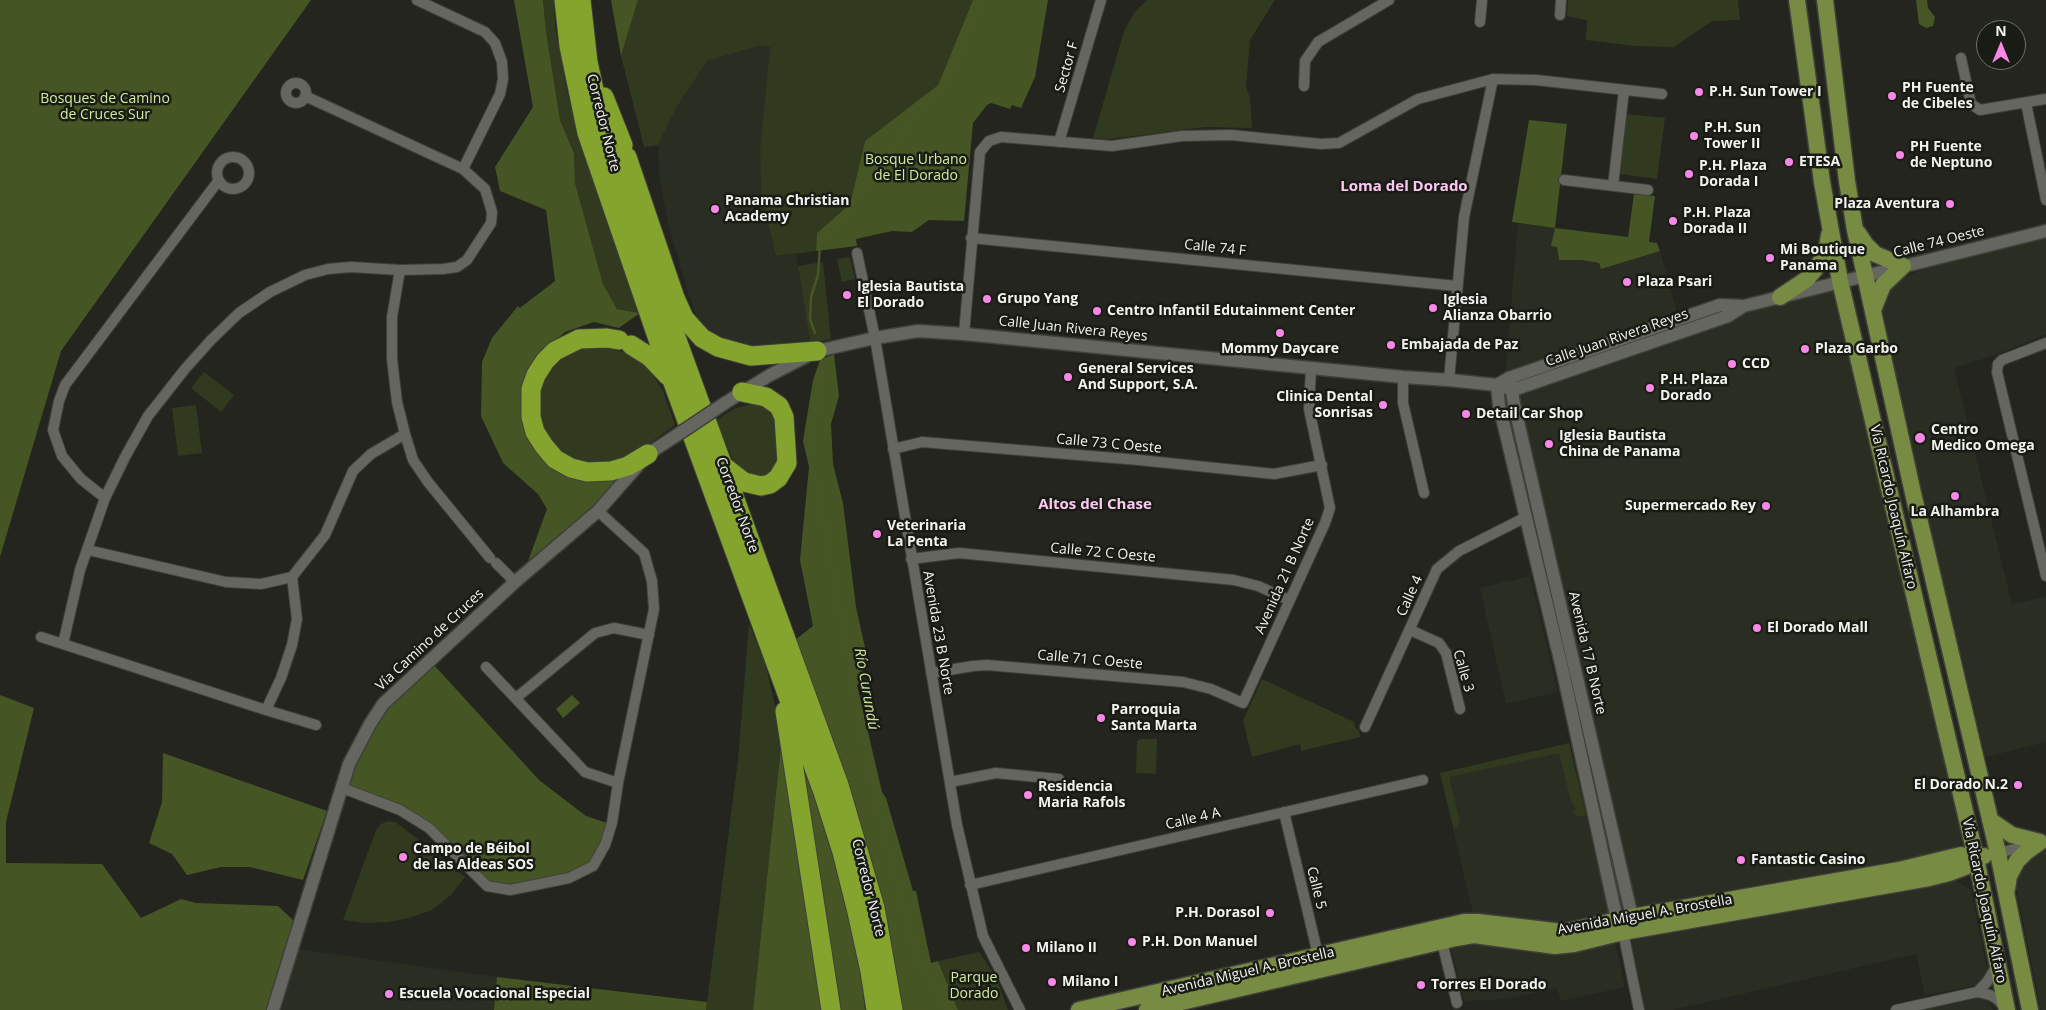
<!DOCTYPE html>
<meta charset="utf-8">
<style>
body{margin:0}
#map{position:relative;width:2046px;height:1010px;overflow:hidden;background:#23251e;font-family:"Open Sans",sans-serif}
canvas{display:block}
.north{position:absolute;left:1976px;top:20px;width:50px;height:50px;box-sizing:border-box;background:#191b15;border:1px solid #70716c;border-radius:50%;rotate:0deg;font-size:14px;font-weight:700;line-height:20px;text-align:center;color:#f2f3ef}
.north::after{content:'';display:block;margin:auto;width:18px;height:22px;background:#f987e8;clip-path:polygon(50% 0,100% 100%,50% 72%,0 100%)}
</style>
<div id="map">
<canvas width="2046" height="1010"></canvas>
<div class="north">N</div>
</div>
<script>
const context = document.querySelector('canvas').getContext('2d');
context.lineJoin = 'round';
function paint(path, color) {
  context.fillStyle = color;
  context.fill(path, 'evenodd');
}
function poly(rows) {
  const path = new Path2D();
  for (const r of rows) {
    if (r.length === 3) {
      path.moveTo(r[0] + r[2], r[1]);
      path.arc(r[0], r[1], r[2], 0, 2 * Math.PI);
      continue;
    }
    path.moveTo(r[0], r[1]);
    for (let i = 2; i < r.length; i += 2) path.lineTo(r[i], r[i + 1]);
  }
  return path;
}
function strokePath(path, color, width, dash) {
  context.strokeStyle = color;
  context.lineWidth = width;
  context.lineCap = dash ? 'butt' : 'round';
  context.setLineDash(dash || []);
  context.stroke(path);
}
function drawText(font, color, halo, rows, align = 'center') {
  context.font = font + ' "Open Sans",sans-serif';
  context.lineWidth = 5;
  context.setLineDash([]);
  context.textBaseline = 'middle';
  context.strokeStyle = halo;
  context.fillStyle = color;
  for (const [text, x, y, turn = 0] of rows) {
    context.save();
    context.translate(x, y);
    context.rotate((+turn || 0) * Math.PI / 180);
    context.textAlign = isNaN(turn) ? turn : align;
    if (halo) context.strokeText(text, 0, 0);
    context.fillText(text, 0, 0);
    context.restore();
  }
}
paint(poly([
 [758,46,770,47,760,149,761,195,776,256,796,254,810,341,766,347,724,342,702,330,689,296,668,223,659,174,658,145,676,108,707,61],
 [1518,223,1555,228,1552,246,1557,247,1559,260,1582,260,1599,263,1601,269,1660,251,1679,319,1505,380],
 [2046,237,2046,334,1998,354,1954,368,2012,604,2046,597,2046,742,1986,757,1897,392,1880,303,1883,295,1900,279,1914,273,1933,266],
 [1840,281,1964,839,1954,851,1632,917,1513,390,1728,316],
 [1530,576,1558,692,1506,704,1480,588],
 [1569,743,1609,914,1570,923,1518,920,1473,914,1440,773],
 [2036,851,2046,851,2046,1010,2041,1010,2018,895,2016,875,2017,870],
 [1954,879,1971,890,1988,974,1978,985,1925,995,1916,954,1672,1010,1639,1010,1623,932],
 [1468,942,1558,953,1615,942,1625,987,1561,1001,1557,988,1508,999,1464,1001,1450,945],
 [297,949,497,977,494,1010,279,1010],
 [1984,996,1994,1010,1922,1010]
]), '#2a2e22');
paint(poly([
 [543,0,554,0,555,26,567,91,582,149,640,313,617,309,603,284,575,183,574,153,560,120,546,31],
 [638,0,973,0,938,85,865,141,850,204,817,233,816,251,776,256,761,195,760,149,770,47,758,46,707,61,676,108,658,145,644,147,621,56],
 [1147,0,1275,0,1250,40,1246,86,1250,98,1252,128,1205,127,1109,139,1093,138,1124,31,1134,13],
 [1568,0,1738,0,1740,20,1712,21,1674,47,1635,46,1586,40,1587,20,1567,16],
 [1627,114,1665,118,1657,179,1620,174],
 [850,257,855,279,842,282,837,259],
 [823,262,831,339,817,342,810,341,798,266],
 [602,344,634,357,651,372,663,391,675,425,653,441,625,458,597,466,573,460,556,448,540,424,539,383,562,354,568,350],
 [204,372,234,395,221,412,191,388],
 [759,402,775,410,782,453,776,472,756,480,735,465,716,420,736,408],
 [196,405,202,453,178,456,172,408],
 [749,624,765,662,782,736,753,1010,706,1010,738,760],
 [1262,679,1354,722,1355,728,1359,730,1360,737,1301,751,1300,744,1252,757,1243,721],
 [1141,739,1157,739,1156,774,1136,773,1137,741],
 [1569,743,1586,815,1580,817,1573,814,1576,809,1571,801,1559,753,1449,777,1460,822,1454,830,1440,773],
 [388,821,395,822,401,826,465,877,451,895,432,910,409,918,388,922,365,923,343,920,376,830,381,824],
 [979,952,996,977,1008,1010,958,1010,938,961]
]), '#313a1e');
paint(poly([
 [0,0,311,0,61,351,0,557],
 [514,0,543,0,546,31,560,120,574,153,575,183,603,284,617,309,640,313,619,328,594,322,565,332,545,349,529,420,566,468,625,470,609,492,576,522,528,561,547,509,538,494,503,463,481,416,482,362,492,338,518,306,520,308,555,281,546,210,500,191,495,167,533,107],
 [611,0,638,0,621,56],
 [973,0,1048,0,1035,77,1021,108,1012,105,1010,109,991,103,987,105,973,123,964,221,929,220,912,232,892,231,856,239,857,246,816,251,817,233,850,204,865,141,938,85],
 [1529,120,1567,124,1555,228,1628,237,1634,194,1655,196,1649,242,1657,243,1660,251,1601,269,1599,263,1582,260,1559,260,1557,247,1551,246,1555,228,1512,222],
 [834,354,839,396,831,424,833,464,843,503,856,607,866,652,862,653,864,682,857,685,882,792,886,798,913,891,916,891,931,963,938,961,958,1010,902,1010,882,903,795,640,813,626,800,560,809,467,803,441,813,380,820,360],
 [434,665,539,780,586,816,610,824,592,864,568,875,510,887,488,884,431,826,345,787,353,765,386,707],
 [0,695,34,708,6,822,6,863,102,864,141,918,181,899,196,903,278,906,295,922,266,1010,0,1010],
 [782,736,825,1010,753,1010],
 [797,739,820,804,858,949,865,1010,836,1010],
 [163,753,327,811,303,880,250,867,221,867,187,875,172,854,149,843,162,802],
 [497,977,707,1002,706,1010,494,1010]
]), '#465524');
paint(poly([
 [1916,0,1927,0,1928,8,1935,17,1933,26,1926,28,1919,24],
 [572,695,580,703,563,718,556,709]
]), '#475625');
strokePath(poly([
 [815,333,810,319,811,297,818,275,820,245,842,223,865,184,911,123,943,88,983,0],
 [822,361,811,453,866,752,875,796,915,954,947,1010]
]), '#475625', 2.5);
const minor = poly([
 [417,0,485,32,495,43,502,62,503,79,500,94,463,169],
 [1560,15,1561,0],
 [1480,22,1482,0],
 [1961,58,1971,104,1980,110,2046,99],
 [296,93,10],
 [1304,86,1305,61,1318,42,1389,0],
 [2026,103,2046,200],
 [1059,142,1101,0],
 [233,173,16],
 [1564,180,1648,190],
 [1613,186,1624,90],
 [971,238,1457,286],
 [857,253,875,338,957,825,983,936,1020,1010],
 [400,270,392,317,392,359,397,402,405,434],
 [964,334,980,152,989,141,1001,137,1112,146,1182,136,1231,135,1321,144,1339,143,1418,99,1493,79,1536,80,1662,94],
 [2046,343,2002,360,1998,364,1997,372,2046,576],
 [1403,377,1403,403,1424,493],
 [1449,380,1464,217,1493,79],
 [893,449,922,442,1139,460,1274,474,1322,465],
 [105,498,81,479,62,456,53,430,59,401,65,385,219,180],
 [88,550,226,582,261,584,292,577,325,535,353,471,371,454,405,434,413,460,428,482,490,558],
 [911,559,959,553,1234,580,1258,586,1289,600],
 [496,563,515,582],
 [292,577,297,619,292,645,281,678,266,710,63,644,80,570,105,498,125,457,148,416,185,369,211,340,239,313,270,292,305,275,328,269,351,267,400,270,443,269,457,267,467,260,491,223,492,212,485,189,463,169,305,96],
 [1410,630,1439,643,1446,653,1460,709],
 [41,637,63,644],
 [486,667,585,772,618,783,654,609,652,581,644,553,598,511],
 [931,673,973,666,987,665,1183,682,1211,689,1243,703,1325,523,1330,508,1309,409,1311,368],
 [516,698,595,633,614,628,649,635],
 [266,710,316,725],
 [1365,727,1437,569,1459,551,1526,517],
 [950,782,996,773,1059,779],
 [342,788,400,810,429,828,487,886,510,890,569,878,593,866,605,845,612,823,618,783],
 [1284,812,1319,959],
 [1998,853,2031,845],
 [970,885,1423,780],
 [1623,932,1639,1010],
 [1442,942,1457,1003],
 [1977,992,1987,982,1997,965],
 [1896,1010,1977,992,1990,995,1997,999,2005,1008]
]);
const tertiary = poly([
 [1511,384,1514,404,1632,917,1628,924],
 [1497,385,1509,378,1720,305,1744,306,2046,231],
 [1497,385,1499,405,1562,668,1617,920,1621,928],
 [725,403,770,375,817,351,875,338,918,331,964,334,1403,377,1449,380,1497,385,1513,390,1728,316,1744,306],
 [273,1010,349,764,370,724,383,704,515,582,598,511,648,454,671,439]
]);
const primary = poly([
 [1797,0,1822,182,1840,281,1976,858,2007,1010],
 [1825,0,1847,181,1855,230,1913,493,1998,853,2030,1010],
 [1858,233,1866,245,1875,254,1903,266],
 [1780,297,1807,279,1817,267,1826,253,1829,235],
 [1873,310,1883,285,1903,266],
 [1990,820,2012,835,2040,842],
 [2007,889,2009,876,2017,861,2026,852,2040,842],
 [1079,1010,1464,922,1478,922,1563,932,1632,917,1899,870,1961,855,1976,858,1984,856],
 [1147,1010,1456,938,1474,935,1555,946,1574,944,1623,932,1929,878,1949,873,1965,867,1976,858]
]);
const motorway = poly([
 [564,0,569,46,587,133,672,380,823,792,842,852,857,912,870,971,876,1010],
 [581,0,588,62,606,145,839,785,875,908,893,1010],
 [604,97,623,145],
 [627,157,675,298,684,318,702,338,718,347,751,356,817,351],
 [619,340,607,338,579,339,555,351,545,361,536,375,531,389,531,417,535,432,544,446,555,459,571,468,587,472,611,471,628,466,648,454],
 [631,345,650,357,668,376],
 [722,465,744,482,761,486,770,484,778,478,787,463,784,417,779,406,766,397,742,392],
 [785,711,831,1010]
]);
strokePath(minor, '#3f403b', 12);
strokePath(tertiary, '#3f403b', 15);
strokePath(primary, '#3f403b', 19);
strokePath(motorway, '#3f403b', 21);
strokePath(minor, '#64665f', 10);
strokePath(tertiary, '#64665f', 12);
strokePath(primary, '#788b42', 16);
strokePath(motorway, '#85a42e', 19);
const tertiaryBridge = poly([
 [671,439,725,403]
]);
strokePath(tertiaryBridge, '#3f403b', 15, []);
strokePath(tertiaryBridge, '#64665f', 12);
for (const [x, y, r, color] of [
 [1699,92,5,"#f987e8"],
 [1892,96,5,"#f987e8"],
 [1694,136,5,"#f987e8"],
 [1900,155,5,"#f987e8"],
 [1789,162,5,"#f987e8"],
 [1689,174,5,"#f987e8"],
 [1950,204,5,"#f987e8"],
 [715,209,5,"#f987e8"],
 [1673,221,5,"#f987e8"],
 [1770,258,5,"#f987e8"],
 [1627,282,5,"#f987e8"],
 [847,295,5,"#f987e8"],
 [987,299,5,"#f987e8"],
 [1433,308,5,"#f987e8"],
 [1097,311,5,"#f987e8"],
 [1280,333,5,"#f987e8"],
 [1391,345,5,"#f987e8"],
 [1805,349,5,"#f987e8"],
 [1732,364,5,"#f987e8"],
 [1068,377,5,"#f987e8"],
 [1650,388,5,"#f987e8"],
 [1383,405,5,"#f987e8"],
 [1466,414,5,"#f987e8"],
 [1920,438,6,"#f987e8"],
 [1549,444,5,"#f987e8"],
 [1955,496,5,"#f987e8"],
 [1766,506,5,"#f987e8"],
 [877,534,5,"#f987e8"],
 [1757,628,5,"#f987e8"],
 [1101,718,5,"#f987e8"],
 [2018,785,5,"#f987e8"],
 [1028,795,5,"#f987e8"],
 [403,857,5,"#f987e8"],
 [1741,860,5,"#f987e8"],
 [1270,913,5,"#f987e8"],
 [1132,942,5,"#f987e8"],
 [1026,948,5,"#f987e8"],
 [1052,982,5,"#f987e8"],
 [1421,985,5,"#f987e8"],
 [389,994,5,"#f987e8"]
]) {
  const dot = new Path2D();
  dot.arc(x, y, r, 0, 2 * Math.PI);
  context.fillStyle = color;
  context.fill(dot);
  strokePath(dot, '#191b15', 2);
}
drawText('14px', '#f2f3ef', '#191b15', [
 ["Sector F",1067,67,-74],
 ["Corredor Norte",603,123,76],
 ["Calle 74 Oeste",1939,242,-14],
 ["Calle 74 F",1215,248,6],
 ["Calle Juan Rivera Reyes",1073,329,6],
 ["Calle Juan Rivera Reyes",1617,338,-19],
 ["Calle 73 C Oeste",1109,444,5],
 ["Corredor Norte",737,505,70],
 ["Vía Ricardo Joaquín Alfaro",1893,507,77],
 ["Calle 72 C Oeste",1103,553,5],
 ["Avenida 21 B Norte",1285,576,-66],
 ["Calle 4",1410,596,-66],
 ["Avenida 23 B Norte",938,633,80],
 ["Vía Camino de Cruces",430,640,-43],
 ["Avenida 17 B Norte",1587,653,77],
 ["Calle 71 C Oeste",1090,660,5],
 ["Calle 3",1463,671,74],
 ["Calle 4 A",1193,819,-13],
 ["Corredor Norte",868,888,76],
 ["Calle 5",1316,888,76],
 ["Vía Ricardo Joaquín Alfaro",1984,901,78],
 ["Avenida Miguel A. Brostella",1645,915,-10],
 ["Avenida Miguel A. Brostella",1248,972,-13]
]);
drawText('bold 14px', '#f2f3ef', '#191b15', [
 ["PH Fuente",1902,88],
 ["de Cibeles",1902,104],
 ["P.H. Sun Tower I",1709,92],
 ["P.H. Sun",1704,128],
 ["Tower II",1704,144],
 ["PH Fuente",1910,147],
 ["de Neptuno",1910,163],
 ["ETESA",1799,162],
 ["P.H. Plaza",1699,166],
 ["Dorada I",1699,182],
 ["Panama Christian",725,201],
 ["Academy",725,217],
 ["Plaza Aventura",1940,204,"right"],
 ["P.H. Plaza",1683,213],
 ["Dorada II",1683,229],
 ["Mi Boutique",1780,250],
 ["Panama",1780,266],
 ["Plaza Psari",1637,282],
 ["Iglesia Bautista",857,287],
 ["El Dorado",857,303],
 ["Grupo Yang",997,299],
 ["Iglesia",1443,300],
 ["Alianza Obarrio",1443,316],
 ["Centro Infantil Edutainment Center",1107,311],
 ["Embajada de Paz",1401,345],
 ["Mommy Daycare",1280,349,"center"],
 ["Plaza Garbo",1815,349],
 ["CCD",1742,364],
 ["General Services",1078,369],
 ["And Support, S.A.",1078,385],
 ["P.H. Plaza",1660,380],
 ["Dorado",1660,396],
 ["Clinica Dental",1373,397,"right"],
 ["Sonrisas",1373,413,"right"],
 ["Detail Car Shop",1476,414],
 ["Centro",1931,430],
 ["Medico Omega",1931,446],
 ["Iglesia Bautista",1559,436],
 ["China de Panama",1559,452],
 ["Supermercado Rey",1756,506,"right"],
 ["La Alhambra",1955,512,"center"],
 ["Veterinaria",887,526],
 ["La Penta",887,542],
 ["El Dorado Mall",1767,628],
 ["Parroquia",1111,710],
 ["Santa Marta",1111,726],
 ["El Dorado N.2",2008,785,"right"],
 ["Residencia",1038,787],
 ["Maria Rafols",1038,803],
 ["Campo de Béibol",413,849],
 ["de las Aldeas SOS",413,865],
 ["Fantastic Casino",1751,860],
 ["P.H. Dorasol",1260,913,"right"],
 ["P.H. Don Manuel",1142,942],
 ["Milano II",1036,948],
 ["Milano I",1062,982],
 ["Torres El Dorado",1431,985],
 ["Escuela Vocacional Especial",399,994]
], 'left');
drawText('14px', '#d1eb9d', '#191b15', [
 ["Bosques de Camino",105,99],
 ["de Cruces Sur",105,115],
 ["Bosque Urbano",916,160],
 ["de El Dorado",916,176],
 ["Parque",974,978],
 ["Dorado",974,994]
]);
drawText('bold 15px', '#fcc8f2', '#191b15', [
 ["Loma del Dorado",1404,187],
 ["Altos del Chase",1095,505]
]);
drawText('italic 15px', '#cbe496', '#191b15', [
 ["Río Curundú",866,689,80]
]);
</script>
